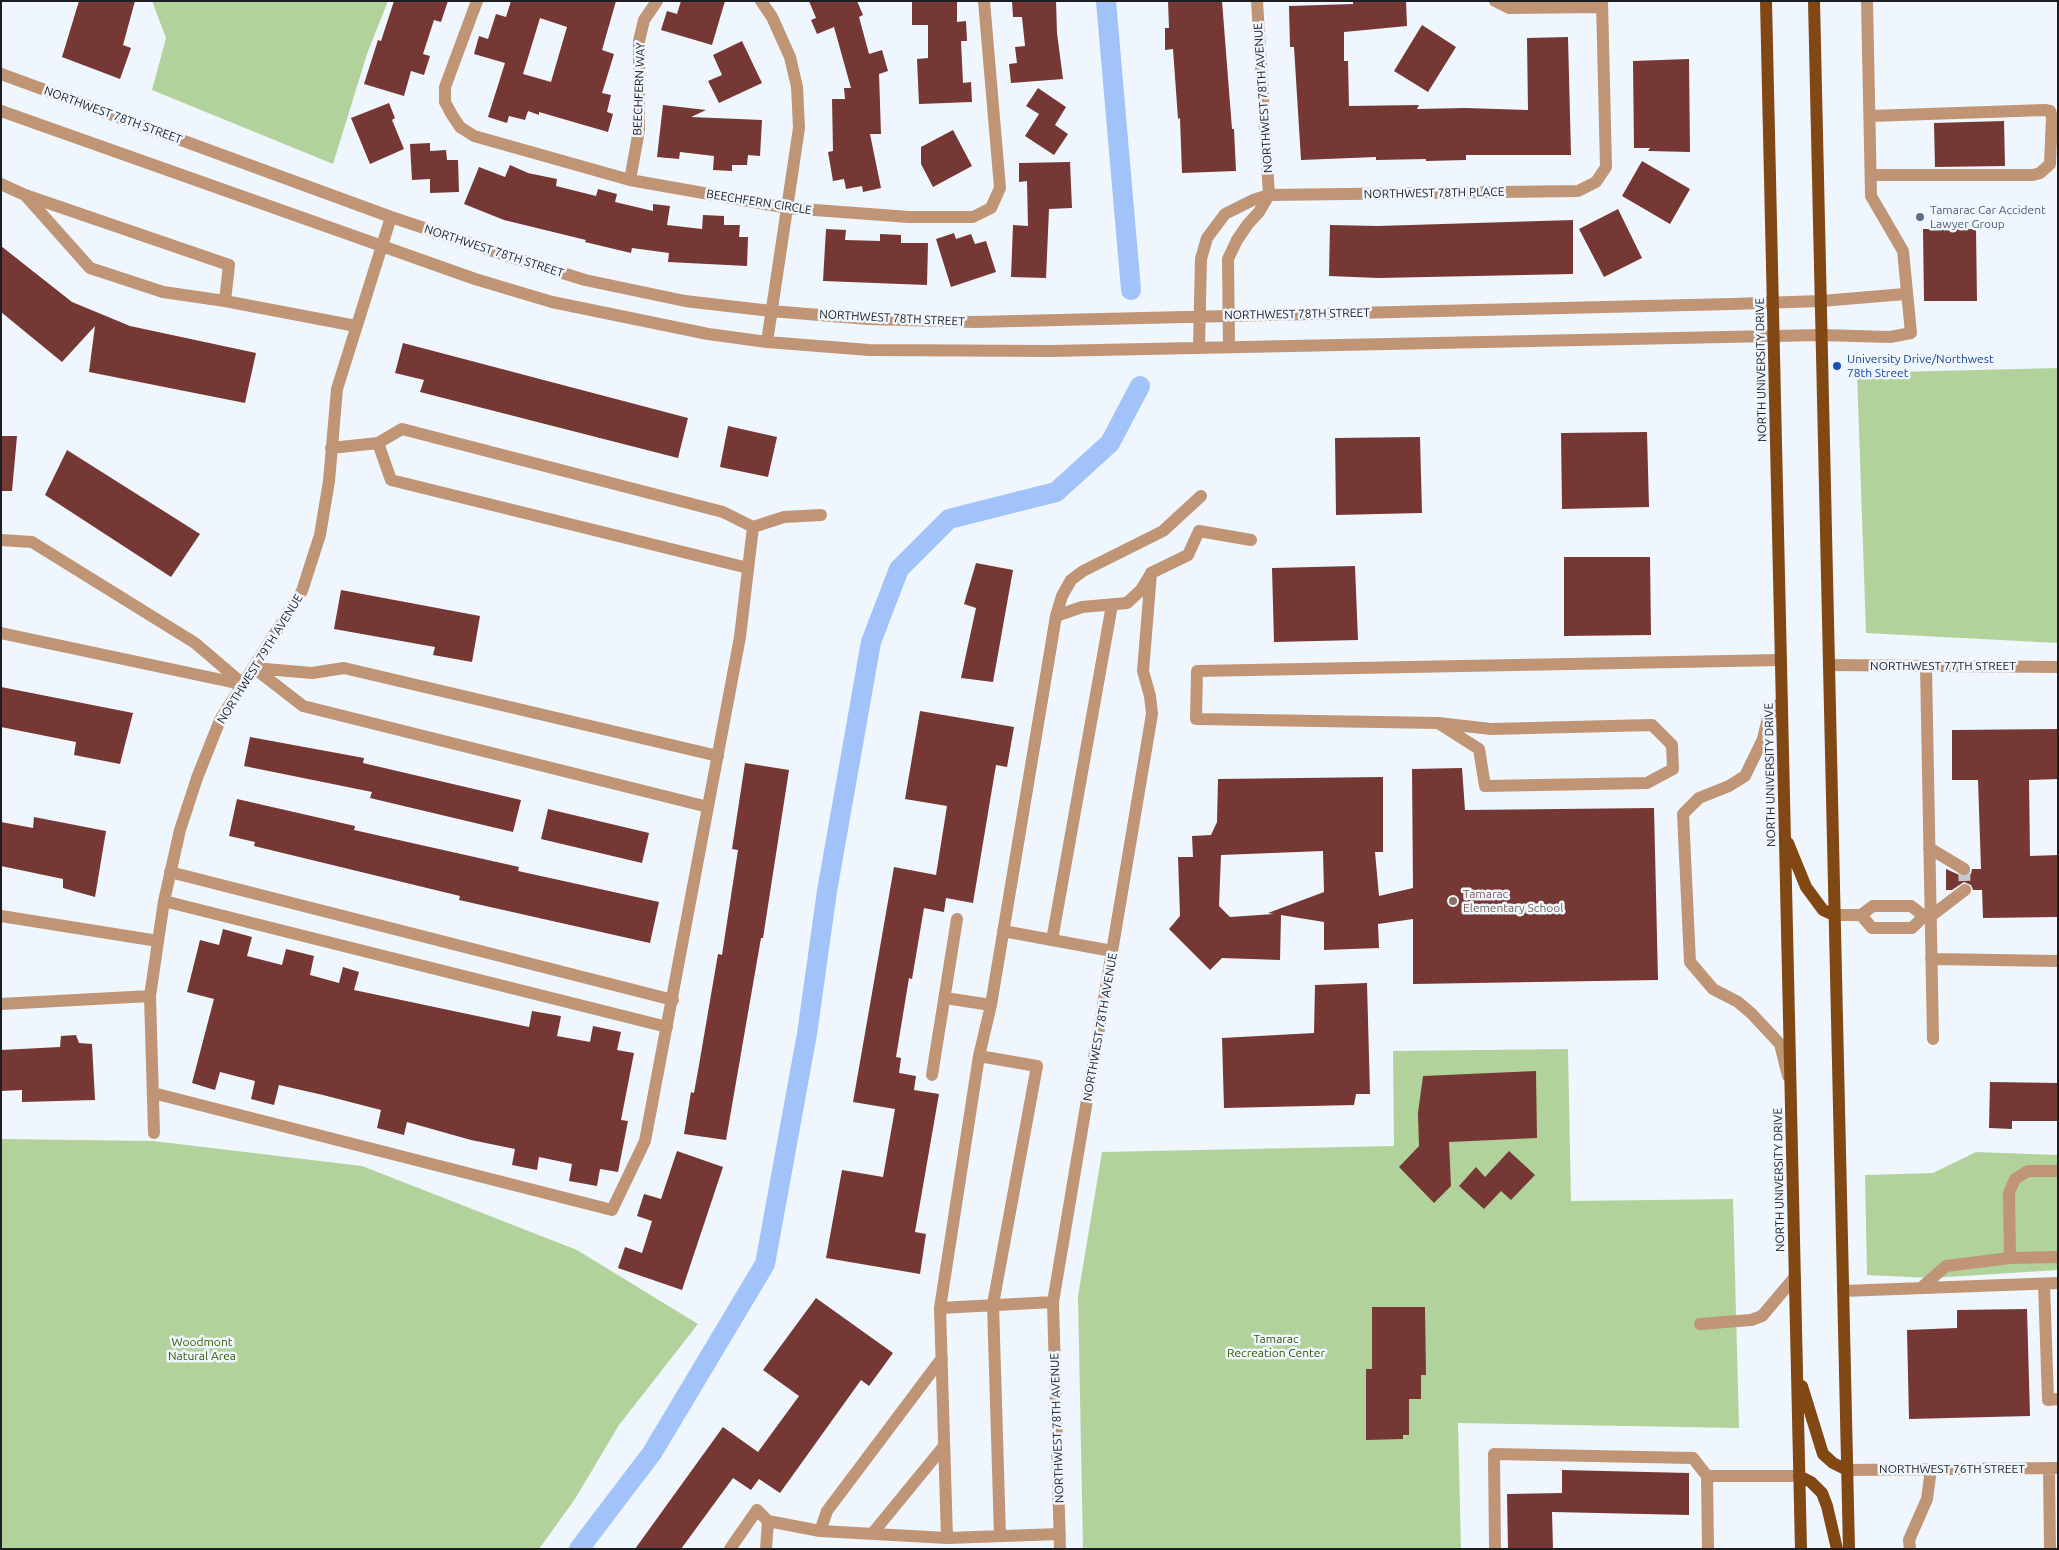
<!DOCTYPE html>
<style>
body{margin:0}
#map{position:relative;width:2059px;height:1550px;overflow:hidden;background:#f0f6fe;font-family:Ubuntu,sans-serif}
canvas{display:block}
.frame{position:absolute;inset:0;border:2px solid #1c1e22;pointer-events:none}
</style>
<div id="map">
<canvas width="2059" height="1550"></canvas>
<div class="frame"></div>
</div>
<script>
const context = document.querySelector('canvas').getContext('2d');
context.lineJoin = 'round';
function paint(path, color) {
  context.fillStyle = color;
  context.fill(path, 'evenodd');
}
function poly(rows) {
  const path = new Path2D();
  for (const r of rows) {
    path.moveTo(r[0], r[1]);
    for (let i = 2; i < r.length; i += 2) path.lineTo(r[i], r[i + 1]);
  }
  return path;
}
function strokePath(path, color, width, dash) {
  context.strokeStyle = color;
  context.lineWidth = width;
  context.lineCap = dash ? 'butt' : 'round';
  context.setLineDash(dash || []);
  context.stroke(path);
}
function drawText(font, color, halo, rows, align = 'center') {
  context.font = font + ' Ubuntu,sans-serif';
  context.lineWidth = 5;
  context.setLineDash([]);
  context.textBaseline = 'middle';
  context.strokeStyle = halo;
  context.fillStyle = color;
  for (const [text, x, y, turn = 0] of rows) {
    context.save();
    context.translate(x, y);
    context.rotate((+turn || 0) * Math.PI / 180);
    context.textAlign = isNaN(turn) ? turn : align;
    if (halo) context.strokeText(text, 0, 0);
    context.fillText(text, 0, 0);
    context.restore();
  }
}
paint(poly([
 [152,1,388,1,367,54,333,164,152,90,166,38],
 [2058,368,2058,643,1866,633,1857,373],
 [1568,1049,1571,1201,1733,1199,1739,1428,1458,1423,1461,1549,1083,1549,1078,1296,1102,1152,1394,1146,1393,1051],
 [1,1139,153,1141,362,1166,577,1250,698,1324,619,1425,575,1499,539,1549,1,1549],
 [1976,1152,2058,1155,2058,1270,1931,1278,1867,1275,1865,1175,1933,1173]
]), '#b2d29c');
strokePath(poly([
 [1106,1,1131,290],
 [579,1549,652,1453,765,1264,807,1034,827,891,871,642,899,569,949,519,1056,492,1110,443,1140,386]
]), '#a2c3fa', 20);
paint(poly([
 [79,1,135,1,123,45,131,48,120,79,62,57],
 [394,1,448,1,441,22,434,20,423,54,430,56,424,75,411,71,404,96,364,84,378,40,381,41],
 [511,1,616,1,602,50,614,54,602,93,611,95,607,112,613,114,608,132,539,112,539,115,528,111,525,120,509,116,507,123,488,117,505,63,474,54,479,36,488,39,496,14,506,17],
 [540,18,567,27,551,82,523,74],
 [681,1,725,1,712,45,661,30,667,11,677,14],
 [809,1,857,1,863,15,859,17,869,54,882,50,888,71,879,74,881,134,870,134,881,188,863,192,862,186,846,189,844,179,833,181,828,152,833,151,832,99,845,99,844,88,851,88,834,27,817,34,811,20,816,18],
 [1012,1,1056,1,1057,33,1063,79,1011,83,1009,64,1017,63,1015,47,1025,46,1022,17,1013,17],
 [1168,1,1222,1,1232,129,1234,129,1236,171,1182,173,1180,118,1178,119,1173,49,1165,50,1165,28,1169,28],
 [1353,1,1406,1,1407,26,1344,32,1344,61,1348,61,1349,106,1419,105,1417,109,1465,108,1528,110,1527,38,1568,37,1571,155,1466,155,1466,160,1426,161,1426,159,1376,160,1376,157,1301,160,1294,47,1290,47,1289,6,1353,4],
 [912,2,957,2,957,22,966,21,967,41,961,41,963,83,971,82,972,102,919,104,917,59,928,58,928,25,912,25],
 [1422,25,1456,47,1428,92,1394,71],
 [742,41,762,83,719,103,708,81,722,75,713,55],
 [1689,59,1690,152,1648,151,1650,148,1634,148,1633,61],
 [1038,88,1066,107,1055,125,1068,134,1054,155,1025,136,1039,114,1026,106],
 [389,103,395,118,392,120,404,149,370,164,351,118],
 [663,105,706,110,691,117,762,120,760,156,748,155,747,165,732,165,732,171,713,170,714,156,680,152,679,159,657,157],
 [2004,121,2005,166,1935,167,1934,123],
 [953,130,972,166,933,187,921,164,921,147],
 [430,143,430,151,446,150,447,160,458,160,459,192,430,193,430,179,412,180,410,144],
 [1642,161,1690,189,1670,224,1622,196],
 [1070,162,1072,208,1049,209,1046,278,1011,277,1013,225,1028,226,1027,181,1019,182,1019,163],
 [510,165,528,173,557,179,556,186,596,196,598,189,617,194,615,202,653,211,653,204,670,206,667,225,702,229,703,215,724,216,724,225,740,225,739,237,748,237,747,266,668,262,669,253,632,248,631,253,585,242,586,240,504,220,464,204,479,167,505,177],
 [1618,209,1642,258,1604,277,1579,229],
 [1573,220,1573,274,1378,278,1329,276,1330,225,1378,226],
 [826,229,846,230,845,240,880,241,880,234,901,235,901,243,928,243,927,285,823,281],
 [1923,229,1976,229,1977,301,1924,301],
 [954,233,956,239,971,234,975,244,986,241,996,272,951,287,936,239],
 [1,246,72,302,130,326,256,353,245,403,89,372,95,326,62,362,1,312],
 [403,343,688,418,678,458,420,392,424,380,395,373],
 [728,426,777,437,768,477,720,467],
 [1647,432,1649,507,1562,509,1561,433],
 [1,436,17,436,12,491,1,491],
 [1420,437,1422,513,1336,515,1335,438],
 [67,450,200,534,171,577,45,495],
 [1564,557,1650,557,1651,635,1564,636],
 [976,563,1013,570,993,682,961,678,976,608,964,604],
 [1355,566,1358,640,1274,642,1272,568],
 [341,590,480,616,472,662,433,655,435,647,334,629],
 [1,687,133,713,120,764,74,755,76,742,1,727],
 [920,711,1014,727,1007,767,996,765,973,903,946,898,944,912,924,908,912,979,909,978,896,1057,901,1058,899,1073,916,1076,914,1090,939,1094,915,1232,926,1234,920,1274,826,1258,842,1170,883,1177,895,1109,853,1102,894,867,936,875,947,806,905,799],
 [2058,729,2058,779,2029,780,2030,856,2058,855,2058,917,1983,918,1982,890,1973,890,1971,885,1964,882,1952,890,1946,890,1946,869,1964,877,1971,874,1972,869,1981,869,1978,780,1952,780,1952,730],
 [250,737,364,758,363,763,521,800,513,832,370,798,372,792,244,766],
 [745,763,789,770,763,938,761,938,726,1140,684,1134,691,1092,694,1093,699,1065,718,954,722,955,738,850,732,849],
 [1462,768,1465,810,1654,808,1658,980,1413,984,1413,919,1378,924,1379,948,1324,950,1324,922,1281,915,1280,960,1222,958,1210,970,1169,929,1180,916,1178,857,1193,857,1192,836,1211,835,1217,822,1218,779,1383,777,1383,852,1375,852,1379,896,1413,888,1412,769],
 [1323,851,1324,892,1268,913,1274,914,1230,917,1219,906,1221,855],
 [237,799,355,826,354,830,519,867,518,871,659,902,650,943,459,900,460,896,254,846,255,842,229,836],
 [548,809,649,833,642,863,541,839],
 [34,817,106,831,95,897,63,888,63,879,1,866,1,822,33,828],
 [223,929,252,937,247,956,282,965,286,949,314,956,310,975,339,983,343,967,359,972,354,990,529,1027,532,1011,561,1016,557,1036,590,1042,593,1026,621,1032,617,1050,634,1053,621,1120,628,1121,618,1172,600,1169,597,1186,569,1181,572,1164,539,1157,537,1170,512,1165,515,1149,471,1140,407,1122,404,1135,377,1128,381,1110,323,1095,279,1085,274,1105,251,1099,255,1081,220,1072,215,1090,192,1083,214,999,187,992,200,940,219,945],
 [1367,983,1370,1094,1356,1094,1354,1105,1224,1108,1222,1038,1314,1033,1315,985],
 [76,1035,79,1043,92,1044,95,1100,22,1102,22,1090,1,1091,1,1050,60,1047,61,1036],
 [1536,1071,1537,1138,1449,1142,1451,1186,1434,1203,1399,1167,1419,1146,1418,1113,1423,1076],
 [1990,1082,2058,1083,2058,1121,2012,1121,2012,1129,1989,1128],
 [677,1151,723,1167,682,1290,618,1268,625,1247,642,1253,652,1221,637,1216,644,1194,661,1199],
 [1509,1151,1535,1175,1511,1200,1501,1191,1484,1209,1459,1186,1476,1167,1485,1177],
 [816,1298,893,1353,869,1386,861,1380,780,1493,759,1479,751,1490,733,1478,681,1549,635,1549,723,1427,758,1452,799,1396,763,1370],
 [1372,1307,1425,1307,1426,1375,1421,1375,1421,1399,1409,1399,1409,1435,1403,1435,1403,1439,1366,1440,1366,1369,1372,1369],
 [2027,1309,2030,1416,1909,1419,1907,1330,1957,1328,1957,1310],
 [1562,1470,1689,1473,1689,1515,1552,1512,1553,1549,1508,1549,1507,1494,1562,1493]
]), '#753834');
strokePath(poly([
 [1964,869,1965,890]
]), '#c6cbd2', 12, [12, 6]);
strokePath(poly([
 [477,1,445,87,445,102,452,115,460,127,474,136,630,180,788,208,909,217,973,217,991,208,1000,188,984,1],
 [761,1,772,17,790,57,797,87,799,128,767,342],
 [1257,1,1269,195],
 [1495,1,1509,8,1602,7],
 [1,74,391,217,505,255,585,280,685,301,771,311,868,319,975,322,1731,304,1821,301,1905,294],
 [1,111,475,279,552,302,708,334,767,342,869,350,1050,351,1821,335,1890,337,1911,333,1903,251,1871,196,1867,1],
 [1870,116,2045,110,2050,111,2052,117,2050,164,2040,173,2033,175,1871,175],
 [630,180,639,130,639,41,644,20,657,1],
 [1,184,25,195,229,265,225,301],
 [25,195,90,268,163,292,225,301,356,326],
 [1199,347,1201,259,1207,238,1225,214,1253,200,1269,195,1578,191,1596,182,1606,167,1602,1],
 [1229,347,1228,259,1237,240,1248,224,1259,212,1269,195],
 [378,443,391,480,748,568],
 [331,448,378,443,402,429,723,512,753,527],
 [1,540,32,542,195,643,243,684],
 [1056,616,1082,607,1127,603,1141,590,1150,575],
 [1,633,241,684],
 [1829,665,2058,667],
 [1926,666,1933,1039],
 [254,668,303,706,708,807],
 [254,668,312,673,344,668,718,756],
 [1782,701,1768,718,1763,739,1745,776,1729,786,1699,798,1683,814,1690,962,1713,989,1738,1002,1752,1014,1780,1044,1788,1076],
 [1438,723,1479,749,1485,786,1647,783,1673,769,1672,745,1652,725,1491,729,1438,723,1196,719,1197,671,1781,660],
 [1929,848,1964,869],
 [170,872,673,1000],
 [164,901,667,1027],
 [1834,915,1861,915,1873,906,1911,906,1924,916,1931,916,1965,890],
 [1861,915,1872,928,1912,928,1924,916],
 [1,916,158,941],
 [1003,931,1112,951],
 [1052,940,1112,605],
 [1931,959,2058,961],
 [945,998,991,1005],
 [1,1004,150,996],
 [979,1056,1037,1066,993,1304,1000,1536],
 [932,1075,957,919],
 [153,1093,612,1210,645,1141,740,637,753,527,784,517,821,515],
 [154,1133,150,996,164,901,180,830,197,778,220,720,302,591,320,535,329,481,337,389,391,217],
 [2010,1258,2009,1193,2015,1179,2028,1171,2058,1171],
 [2044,1284,2048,1400,2058,1399],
 [1921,1288,1946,1266,2010,1258,2058,1257],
 [1843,1291,2058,1283],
 [940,1308,1053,1302],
 [1700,1324,1751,1320,1762,1316,1795,1277],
 [942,1358,827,1511,820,1531,947,1538,1060,1534],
 [2049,1468,2050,1549],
 [1847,1470,2058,1468],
 [1707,1476,1708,1549],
 [768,1521,820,1531],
 [872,1534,944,1446],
 [947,1538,940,1308,979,1056,991,1005,1056,616,1062,596,1071,580,1083,571,1163,531,1201,496],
 [730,1549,757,1510,768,1521,766,1549],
 [1060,1549,1053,1302,1152,714,1150,696,1143,671,1151,573,1188,555,1199,531,1251,540],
 [1495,1549,1494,1454,1693,1458,1707,1476,1799,1476],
 [1910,1549,1909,1540,1927,1499,1931,1469]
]), '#bf9576', 12);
strokePath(poly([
 [1766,1,1801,1549],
 [1814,1,1849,1549],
 [1788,843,1806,887,1823,910,1834,915],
 [1802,1386,1823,1454,1833,1463,1847,1470],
 [1799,1476,1811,1482,1822,1493,1827,1506,1837,1549]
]), '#814814', 12);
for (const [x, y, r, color] of [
 [1920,217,5,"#5c6f8a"],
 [1837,366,5,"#1a4fb4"],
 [1453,901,5,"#8d6e63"]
]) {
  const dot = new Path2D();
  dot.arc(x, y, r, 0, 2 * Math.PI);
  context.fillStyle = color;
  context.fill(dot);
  strokePath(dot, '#f0f6fe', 2);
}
drawText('12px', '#1c1e22', '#f0f6fe', [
 ["BEECHFERN WAY",639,89,-88],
 ["NORTHWEST 78TH AVENUE",1263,98,-94],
 ["NORTHWEST 78TH STREET",113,115,20],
 ["NORTHWEST 78TH PLACE",1434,193,-1],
 ["BEECHFERN CIRCLE",759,202,9],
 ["NORTHWEST 78TH STREET",494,251,18],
 ["NORTHWEST 78TH STREET",1297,314,-1],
 ["NORTHWEST 78TH STREET",892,318,3],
 ["NORTH UNIVERSITY DRIVE",1761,370,-91],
 ["NORTHWEST 79TH AVENUE",260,659,-58],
 ["NORTHWEST 77TH STREET",1943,666],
 ["NORTH UNIVERSITY DRIVE",1770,775,-91],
 ["NORTHWEST 78TH AVENUE",1100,1027,-80],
 ["NORTH UNIVERSITY DRIVE",1779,1180,-91],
 ["NORTHWEST 78TH AVENUE",1057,1428,-92],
 ["NORTHWEST 76TH STREET",1952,1469]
]);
drawText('12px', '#4e5e75', '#f0f6fe', [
 ["Tamarac Car Accident",1930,210],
 ["Lawyer Group",1930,224]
], 'left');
drawText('12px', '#164399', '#f0f6fe', [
 ["University Drive/Northwest",1847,359],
 ["78th Street",1847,373]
], 'left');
drawText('12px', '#785e54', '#f0f6fe', [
 ["Tamarac",1463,894],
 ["Elementary School",1463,908]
], 'left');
drawText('12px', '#315800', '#f0f6fe', [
 ["Tamarac",1276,1339],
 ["Recreation Center",1276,1353],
 ["Woodmont",202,1342],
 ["Natural Area",202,1356]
]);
</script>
